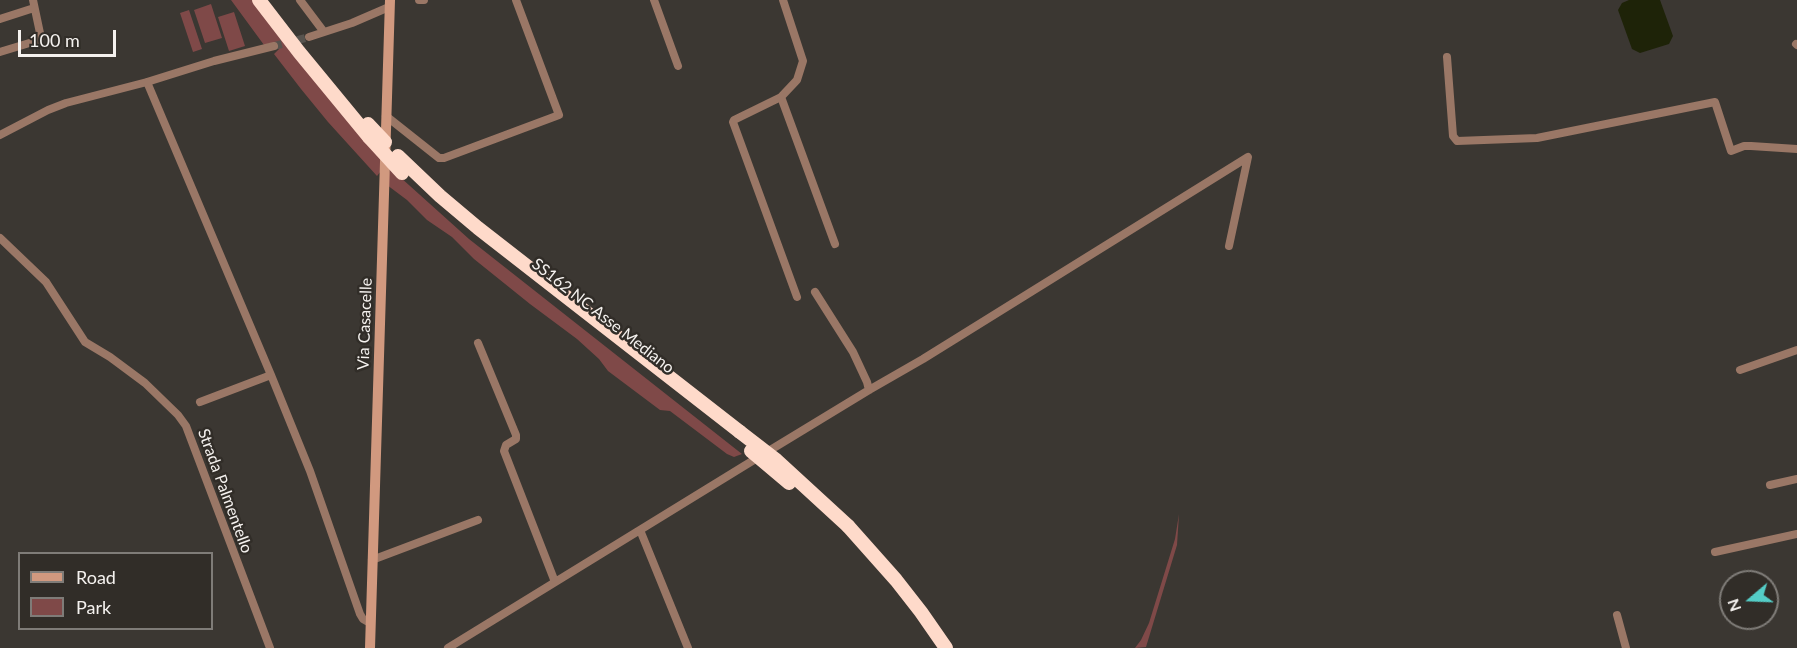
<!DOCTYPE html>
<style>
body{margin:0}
#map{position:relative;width:1797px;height:648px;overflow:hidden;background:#3b3732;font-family:Lato,sans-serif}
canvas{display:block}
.legend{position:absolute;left:18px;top:552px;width:195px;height:78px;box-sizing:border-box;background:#312d28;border:2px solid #7f7c78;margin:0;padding:8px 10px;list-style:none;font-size:18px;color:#f5f2ef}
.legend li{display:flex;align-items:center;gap:12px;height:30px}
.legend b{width:30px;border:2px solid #7f7c78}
.north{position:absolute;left:1719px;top:570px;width:60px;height:60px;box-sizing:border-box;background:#312d28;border:2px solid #7f7c78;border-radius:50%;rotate:251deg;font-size:16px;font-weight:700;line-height:24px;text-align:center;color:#f5f2ef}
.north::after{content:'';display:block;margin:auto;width:21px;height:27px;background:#54cdc7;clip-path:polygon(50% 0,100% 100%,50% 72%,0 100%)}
.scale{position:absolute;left:18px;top:30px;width:98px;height:27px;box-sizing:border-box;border:3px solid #f5f2ef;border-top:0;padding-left:8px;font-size:18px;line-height:21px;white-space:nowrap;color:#f5f2ef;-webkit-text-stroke:4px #312d28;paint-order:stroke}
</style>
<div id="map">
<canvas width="1797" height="648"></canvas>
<ul class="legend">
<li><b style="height:8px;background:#d1997f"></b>Road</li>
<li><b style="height:16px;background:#7f4948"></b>Park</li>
</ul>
<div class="north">N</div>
<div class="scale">100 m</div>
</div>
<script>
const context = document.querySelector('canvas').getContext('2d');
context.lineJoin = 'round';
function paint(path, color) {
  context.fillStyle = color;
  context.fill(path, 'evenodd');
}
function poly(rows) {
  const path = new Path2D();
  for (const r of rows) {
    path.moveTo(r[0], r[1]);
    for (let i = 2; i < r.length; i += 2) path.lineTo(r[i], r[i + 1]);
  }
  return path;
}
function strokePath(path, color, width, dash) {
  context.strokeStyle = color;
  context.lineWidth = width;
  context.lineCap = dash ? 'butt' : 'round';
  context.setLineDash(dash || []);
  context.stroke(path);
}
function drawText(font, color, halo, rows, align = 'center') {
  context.font = font + ' Lato,sans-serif';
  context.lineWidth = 5;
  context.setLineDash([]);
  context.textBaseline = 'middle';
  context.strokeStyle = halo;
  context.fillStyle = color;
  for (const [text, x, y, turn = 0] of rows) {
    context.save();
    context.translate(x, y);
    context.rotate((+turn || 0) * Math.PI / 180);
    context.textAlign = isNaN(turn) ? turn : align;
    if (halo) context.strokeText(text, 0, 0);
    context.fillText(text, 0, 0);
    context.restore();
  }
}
paint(poly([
 [231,0,253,0,381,157,381,171,377,176,328,122,301,89,274,54,279,49,275,42,264,45],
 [211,4,222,38,205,43,194,10],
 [189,10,202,49,193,52,180,13],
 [234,12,245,46,229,51,218,17],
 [390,168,469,239,742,454,734,457,727,454,670,411,660,410,608,371,599,359,577,339,530,304,474,259,452,237,427,220,407,200,387,185],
 [1179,514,1177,545,1146,647,1135,648,1141,640,1149,623,1175,539]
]), '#7f4948');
paint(poly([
 [1629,0,1660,0,1673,36,1669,44,1640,53,1632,49,1618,10,1622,3]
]), '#1e2308');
strokePath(poly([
 [274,46,309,37]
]), '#57534e', 8, [8, 4]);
strokePath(poly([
 [300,0,324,32],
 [419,0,424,0],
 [654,0,678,66],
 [783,0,803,61,797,80,781,97,734,120,733,122,797,297],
 [0,19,34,8],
 [309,37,352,23,389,7],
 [1796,44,1797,45],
 [0,52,36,41,40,38,40,33,33,0],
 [1447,57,1453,136,1457,141,1537,138,1715,102,1731,151,1744,146,1751,146,1797,149],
 [147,82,271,375,310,471,360,614,363,619,370,623],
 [781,97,835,244],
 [386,116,439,158,444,158,559,115,516,0],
 [0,135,48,110,66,103,147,82,214,61,274,46],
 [0,238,46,282,85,342,110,357,145,383,178,415,186,426,270,648],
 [815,292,853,352,867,382,869,390],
 [478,343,516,435,516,439,506,445,504,451,555,582],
 [1740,370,1797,350],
 [200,402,271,375],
 [1770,485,1797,479],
 [640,530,688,648],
 [1715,552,1797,534],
 [372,560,478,520],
 [1617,615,1626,648],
 [448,648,744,466,869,390,923,359,1248,157,1229,246]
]), '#9a7766', 8);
strokePath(poly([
 [370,648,390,0]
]), '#d1997f', 10);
strokePath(poly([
 [259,0,299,52,369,137],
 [398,156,440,196,478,228,740,432],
 [848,526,896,580,921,612,946,648]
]), '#fedaca', 14);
strokePath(poly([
 [368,124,385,142],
 [369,137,402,173],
 [740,432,775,459,848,526],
 [751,451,789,483]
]), '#fedaca', 14);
drawText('16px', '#f5f2ef', '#312d28', [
 ["SS162 NC Asse Mediano",603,316,38],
 ["Via Casacelle",365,324,-88],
 ["Strada Palmentello",225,491,70]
]);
</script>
